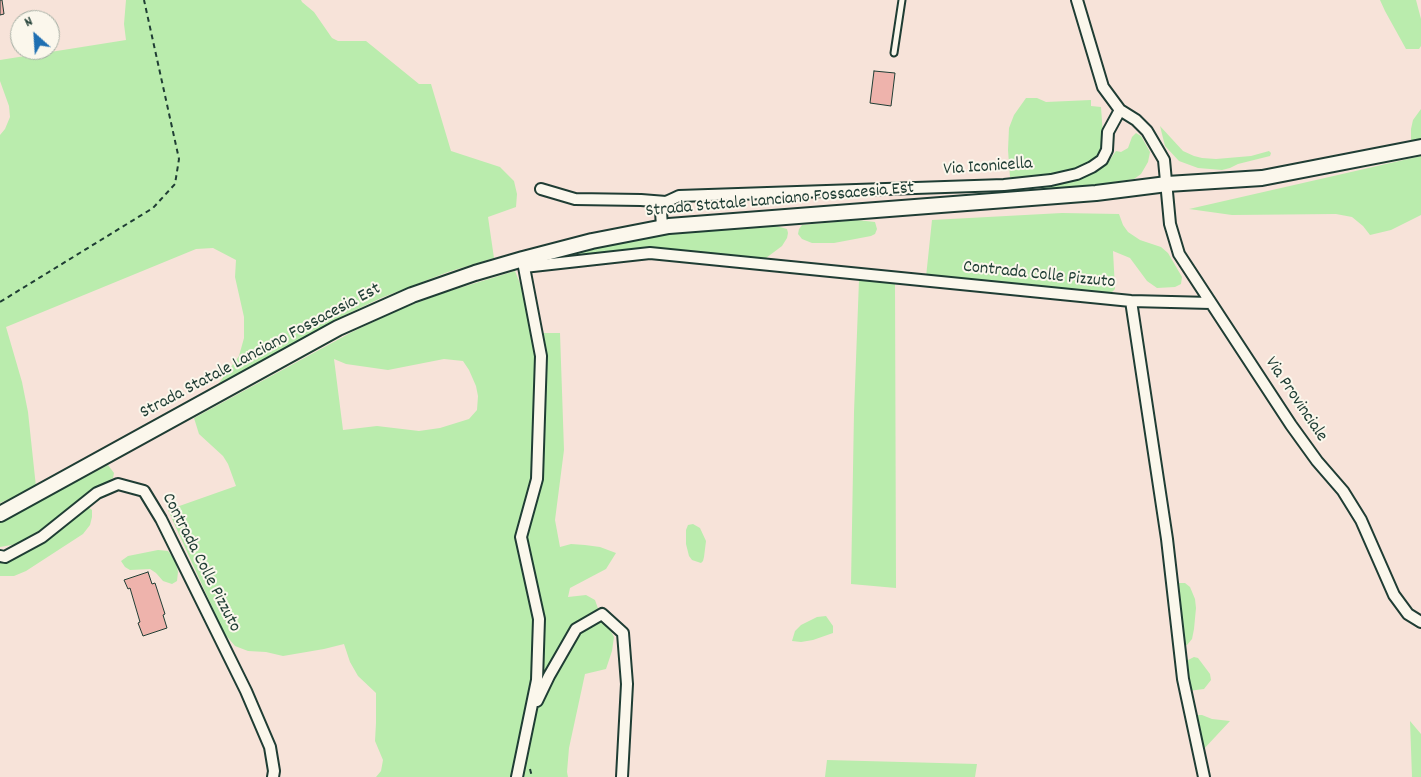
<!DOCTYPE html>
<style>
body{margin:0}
#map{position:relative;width:1421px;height:777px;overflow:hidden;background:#f7e3d9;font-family:Dekko,sans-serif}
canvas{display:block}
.north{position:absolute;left:10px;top:10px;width:50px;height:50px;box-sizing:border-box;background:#fbf7ec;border:1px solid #a3ada2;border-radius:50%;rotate:334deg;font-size:14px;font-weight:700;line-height:20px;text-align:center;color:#1f3d34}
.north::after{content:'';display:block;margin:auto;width:18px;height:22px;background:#1f6fb2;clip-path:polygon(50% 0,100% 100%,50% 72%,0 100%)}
</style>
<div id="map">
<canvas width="1421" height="777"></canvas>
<div class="north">N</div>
</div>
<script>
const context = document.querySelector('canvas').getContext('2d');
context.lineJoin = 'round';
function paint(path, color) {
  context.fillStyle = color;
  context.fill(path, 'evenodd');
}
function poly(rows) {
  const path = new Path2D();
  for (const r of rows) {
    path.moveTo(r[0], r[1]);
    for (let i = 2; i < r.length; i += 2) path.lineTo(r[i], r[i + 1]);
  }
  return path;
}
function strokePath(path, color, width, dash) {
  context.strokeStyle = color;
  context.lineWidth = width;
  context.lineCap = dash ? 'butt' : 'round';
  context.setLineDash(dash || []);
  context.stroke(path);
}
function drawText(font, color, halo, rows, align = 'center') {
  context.font = font + ' Dekko,sans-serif';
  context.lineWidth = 4;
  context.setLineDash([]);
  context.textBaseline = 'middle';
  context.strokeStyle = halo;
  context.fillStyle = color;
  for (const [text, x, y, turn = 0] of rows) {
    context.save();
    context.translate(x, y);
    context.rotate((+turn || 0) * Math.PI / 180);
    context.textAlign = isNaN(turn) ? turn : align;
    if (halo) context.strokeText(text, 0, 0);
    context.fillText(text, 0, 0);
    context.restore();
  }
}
paint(poly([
 [126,0,301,0,302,2,314,12,332,38,338,41,366,41,419,84,431,84,451,151,500,167,514,181,517,194,516,207,488,217,494,258,448,272,381,298,337,319,216,387,239,356,244,338,244,317,235,277,236,260,213,248,196,249,6,327,22,382,28,412,36,487,0,503,0,135,5,129,10,117,9,106,0,81,0,60,126,40,124,24],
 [1380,0,1416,0,1421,19,1421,46,1419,49,1406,49,1385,11],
 [1026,98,1037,98,1046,102,1091,100,1091,106,1101,107,1104,149,1098,156,1091,162,1069,172,1052,175,1010,177,1008,150,1009,128,1014,115],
 [1421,109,1421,139,1411,141,1411,129,1413,120],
 [1160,126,1183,151,1194,156,1202,158,1216,159,1251,156,1269,151,1271,153,1270,156,1238,164,1230,168,1222,170,1198,168,1179,161,1165,146],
 [1136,133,1141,136,1150,152,1148,162,1141,174,1134,179,1039,193,1044,183,1086,176,1098,171,1109,161,1116,151,1121,152,1128,148,1132,137],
 [1421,156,1421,215,1391,230,1370,235,1363,226,1352,217,1336,214,1232,215,1189,209],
 [1062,213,1119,214,1123,225,1128,232,1140,240,1161,247,1168,253,1182,277,1181,284,1175,287,1157,288,1147,281,1130,258,1113,251,1115,289,1110,294,1098,295,926,277,932,220],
 [857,220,875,222,877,229,875,234,871,236,834,243,812,243,802,239,798,234,799,229,802,225],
 [776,226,787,229,788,233,787,238,782,246,766,258,756,260,650,252,567,257,568,252,676,231,724,227],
 [515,271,521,286,525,305,532,328,541,333,560,333,564,450,555,520,560,547,571,544,585,545,600,547,616,553,606,569,570,588,568,597,586,595,595,600,601,617,608,626,614,637,612,651,606,669,585,674,569,748,567,772,568,777,376,777,381,771,383,760,375,741,376,723,376,693,358,676,350,662,344,644,324,649,283,656,266,652,248,651,235,646,224,633,168,510,236,486,228,464,223,456,199,434,194,418,352,332,401,309,443,293],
 [334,359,346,364,388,370,444,359,463,361,469,370,476,386,478,396,477,410,469,419,440,428,419,431,377,426,343,430],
 [859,280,895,283,896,588,851,584,854,412],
 [108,465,114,473,113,478,80,500,40,530,17,544,0,547,0,522],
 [88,507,92,510,92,517,90,525,83,534,26,571,14,576,0,576,0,559,42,540],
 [693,524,700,528,706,541,704,557,703,561,701,563,692,560,689,556,686,544,686,530,688,525],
 [158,550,168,551,175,560,178,572,177,581,172,584,163,581,156,573,150,569,130,570,125,567,121,561,128,556],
 [1175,583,1185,583,1190,587,1195,599,1196,608,1194,629,1192,639,1187,645,1182,646],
 [826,616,833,626,833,633,813,640,801,642,792,641,795,631,801,625,817,617],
 [1194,657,1198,658,1210,674,1211,680,1204,689,1188,691,1184,662],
 [1192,715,1202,715,1212,719,1230,721,1202,751],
 [1410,721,1421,734,1421,777,1412,777],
 [827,760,977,764,975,777,825,777]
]), '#baecad');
const building = poly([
 [0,0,2,0,4,14,0,15,0,0],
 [874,71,895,73,891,106,870,103,874,71],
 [148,572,152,584,155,583,165,614,163,615,167,628,143,636,138,623,140,622,130,588,128,589,124,580,148,572]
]);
paint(building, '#eeb3ac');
strokePath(building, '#1f3d34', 1);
const lane = poly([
 [894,53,902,0]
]);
const street = poly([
 [1077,0,1103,87,1120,110,1136,120,1147,131,1164,160,1170,224,1179,254,1291,425,1317,461,1343,491,1361,520,1394,595,1408,614,1421,622],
 [541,189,575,199,641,200,666,202],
 [662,227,661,211,666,202,679,196,1004,185,1051,180,1077,174,1092,167,1102,160,1107,150,1108,132,1120,110],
 [523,259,524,267,650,253,1131,301,1211,303],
 [1131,301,1167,539,1183,679,1204,777],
 [0,556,5,557,42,537,97,493,118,484,144,491,161,519,246,691,270,747,274,771,273,777],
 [537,701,549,676,576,629,602,614,623,633,627,684,622,777],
 [517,777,537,680,539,619,521,537,537,479,541,356,524,267]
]);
const secondary = poly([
 [0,514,338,328,412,295,475,273,523,259,592,241,669,226,1096,193,1167,184,1262,178,1421,147]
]);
strokePath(lane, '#1f3d34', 9);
strokePath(street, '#1f3d34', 14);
strokePath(secondary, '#1f3d34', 18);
strokePath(poly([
 [0,302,153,208,175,184,179,159,144,0],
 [530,769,532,777]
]), '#1f3d34', 2, [5, 4]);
strokePath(lane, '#fbf7ec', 5);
strokePath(street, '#fbf7ec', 10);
strokePath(secondary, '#fbf7ec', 14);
drawText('18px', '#1f3d34', '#fbf7ec', [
 ["Via Iconicella",988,168,-4],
 ["Strada Statale Lanciano Fossacesia Est",780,201,-5],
 ["Contrada Colle Pizzuto",1039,276,6],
 ["Strada Statale Lanciano Fossacesia Est",261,352,-28],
 ["Via Provinciale",1295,400,56],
 ["Contrada Colle Pizzuto",200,563,63]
]);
</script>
